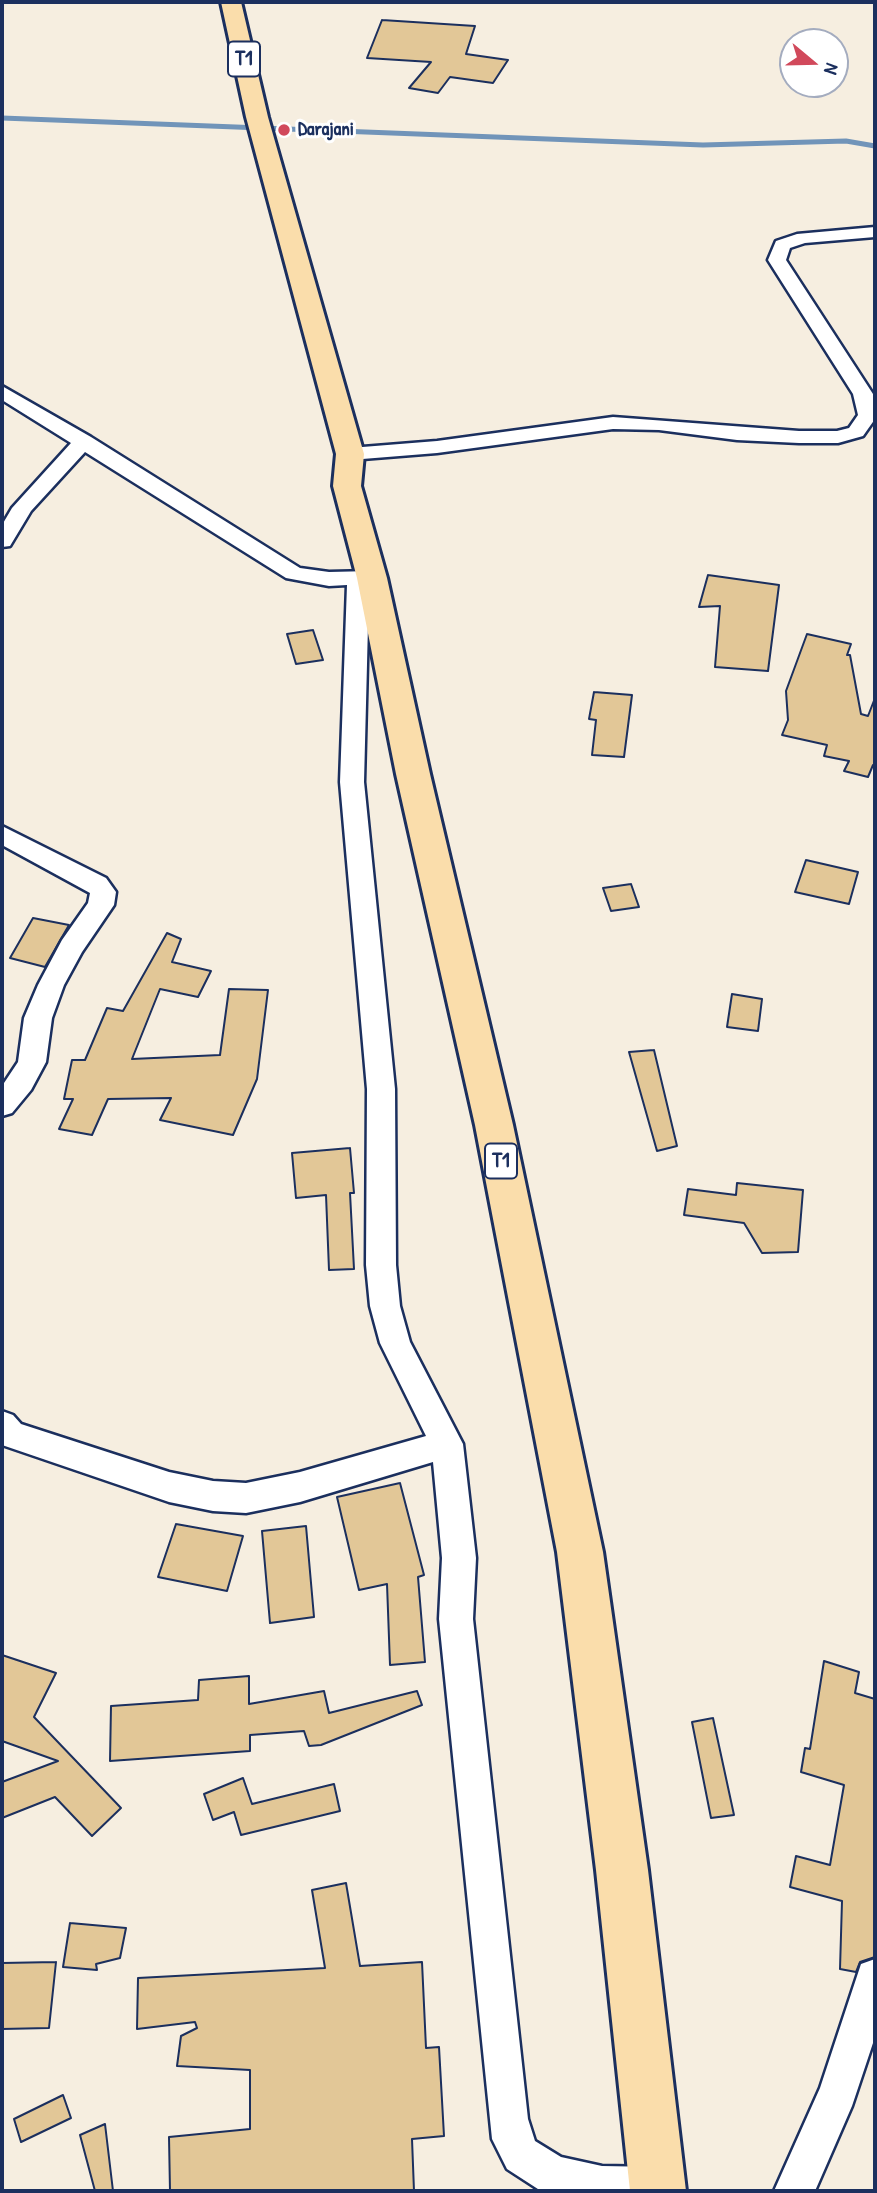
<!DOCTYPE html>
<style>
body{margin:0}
#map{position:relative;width:877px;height:2193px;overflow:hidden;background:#f6eee0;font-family:"Patrick Hand",sans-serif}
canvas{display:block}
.frame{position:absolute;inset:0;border:4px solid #1b2f5e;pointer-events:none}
.north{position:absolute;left:779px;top:28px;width:70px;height:70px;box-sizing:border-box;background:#fff;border:2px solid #a4acbf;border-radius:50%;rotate:109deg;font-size:19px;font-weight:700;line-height:28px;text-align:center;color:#1b2f5e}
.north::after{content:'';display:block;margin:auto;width:24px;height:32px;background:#d1495b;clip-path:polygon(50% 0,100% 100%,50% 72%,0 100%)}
</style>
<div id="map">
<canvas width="877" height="2193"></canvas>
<div class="frame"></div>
<div class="north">N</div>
</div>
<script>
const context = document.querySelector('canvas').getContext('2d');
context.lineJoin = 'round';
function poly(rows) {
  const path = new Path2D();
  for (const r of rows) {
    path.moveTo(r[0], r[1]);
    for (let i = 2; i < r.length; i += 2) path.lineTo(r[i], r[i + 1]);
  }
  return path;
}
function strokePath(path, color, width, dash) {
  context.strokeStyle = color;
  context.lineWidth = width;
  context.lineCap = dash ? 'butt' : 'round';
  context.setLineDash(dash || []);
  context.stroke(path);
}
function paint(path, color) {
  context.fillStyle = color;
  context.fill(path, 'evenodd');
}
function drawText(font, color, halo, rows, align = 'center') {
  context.font = font + ' "Patrick Hand",sans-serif';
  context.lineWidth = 6;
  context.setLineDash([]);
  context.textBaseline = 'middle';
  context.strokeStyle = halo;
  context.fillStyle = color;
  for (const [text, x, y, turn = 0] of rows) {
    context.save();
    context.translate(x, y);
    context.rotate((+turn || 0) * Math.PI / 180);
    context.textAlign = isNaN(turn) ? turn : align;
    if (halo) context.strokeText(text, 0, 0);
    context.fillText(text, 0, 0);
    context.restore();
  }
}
strokePath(poly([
 [2,118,703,145,846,141,875,146]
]), '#7194b9', 5);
const building = poly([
 [382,20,475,26,466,54,508,60,493,83,450,77,438,93,409,88,431,62,367,58,382,20],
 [708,575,779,585,768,671,715,667,720,606,699,607,708,575],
 [313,630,323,660,296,664,287,634,313,630],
 [807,634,851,644,847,655,850,655,861,714,868,716,875,698,875,766,873,765,868,777,844,771,849,761,824,756,827,745,782,735,788,720,786,691,807,634],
 [594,692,632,695,624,757,592,755,596,720,589,719,594,692],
 [806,860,858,872,849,904,795,892,806,860],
 [631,884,639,907,611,911,603,888,631,884],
 [33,918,69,925,45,967,10,958,33,918],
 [167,933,181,939,172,962,211,971,198,997,160,989,132,1059,220,1055,229,989,268,990,257,1079,233,1135,160,1120,171,1098,108,1099,92,1135,59,1129,73,1099,64,1099,72,1060,85,1060,107,1008,123,1011,167,933],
 [732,994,762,999,758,1031,727,1027,732,994],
 [654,1050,677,1146,657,1151,629,1052,654,1050],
 [350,1148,354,1193,350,1193,354,1269,329,1270,326,1195,296,1198,292,1153,350,1148],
 [737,1183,803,1190,798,1252,762,1253,744,1223,684,1215,688,1189,736,1195,737,1183],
 [400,1483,424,1575,418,1577,425,1662,390,1665,387,1584,359,1590,337,1497,400,1483],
 [176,1524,243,1536,227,1591,158,1577,176,1524],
 [306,1526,314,1617,270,1623,262,1531,306,1526],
 [2,1655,56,1673,34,1717,121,1808,92,1836,55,1797,2,1818,2,1782,58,1761,2,1741,2,1655],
 [824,1661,859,1672,855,1693,875,1699,875,1957,860,1962,856,1972,840,1969,842,1901,790,1887,796,1856,830,1865,844,1785,801,1772,805,1748,810,1749,824,1661],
 [249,1676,249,1704,324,1691,329,1713,417,1691,422,1705,321,1745,309,1746,304,1731,250,1735,250,1751,110,1761,111,1706,198,1700,199,1680,249,1676],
 [713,1718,734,1815,711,1818,692,1722,713,1718],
 [243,1778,252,1804,334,1784,340,1811,241,1835,234,1812,213,1820,204,1794,243,1778],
 [346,1883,360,1966,422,1962,426,2048,439,2047,444,2136,412,2139,414,2191,170,2191,169,2137,250,2129,250,2070,177,2066,181,2036,197,2028,195,2022,137,2029,138,1978,325,1968,312,1890,346,1883],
 [70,1923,126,1928,120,1958,96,1964,97,1970,63,1967,70,1923],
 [56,1962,49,2028,2,2029,2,1963,56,1962],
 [63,2095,71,2118,21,2142,14,2119,63,2095],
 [105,2124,113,2191,95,2191,80,2135,105,2124]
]);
paint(building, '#e2c797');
strokePath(building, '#1b2f5e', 2);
const minor = poly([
 [875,227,875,237,805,243,790,248,786,260,873,394,875,419,863,436,838,443,799,443,737,440,659,430,613,429,437,453,350,460,340,454,350,448,437,441,613,417,799,431,837,431,849,428,858,415,853,394,768,260,776,241,797,234,875,227],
 [2,386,91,437,300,568,329,572,372,571,383,578,380,583,369,585,364,782,395,1089,396,1265,400,1306,410,1342,463,1444,476,1558,473,1619,528,2119,535,2141,561,2157,602,2166,658,2167,672,2173,678,2187,677,2191,541,2191,507,2169,492,2139,439,1619,442,1558,433,1462,300,1502,246,1513,213,1511,169,1502,2,1445,2,1411,13,1415,21,1424,169,1472,213,1481,246,1483,300,1472,426,1436,380,1343,370,1306,366,1265,367,1089,340,782,347,585,329,586,286,578,85,452,31,511,10,546,2,547,2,525,12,508,71,443,2,400,2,386],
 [2,826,106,878,116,892,114,905,82,952,64,985,52,1018,46,1062,31,1090,12,1113,2,1116,2,1086,18,1062,24,1018,38,985,62,940,88,903,90,893,2,845,2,826],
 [875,1959,875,2037,852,2106,815,2191,774,2191,820,2088,861,1964,875,1959]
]);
const trunk = poly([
 [221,2,241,2,268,117,364,454,361,486,387,578,430,774,513,1125,603,1552,648,1870,686,2191,630,2191,596,1870,557,1552,475,1125,396,774,357,578,333,486,336,454,246,117,221,2]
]);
strokePath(minor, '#1b2f5e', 5);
strokePath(trunk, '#1b2f5e', 6);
paint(minor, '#fff');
paint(trunk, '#faddab');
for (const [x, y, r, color] of [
 [284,130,7,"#d1495b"]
]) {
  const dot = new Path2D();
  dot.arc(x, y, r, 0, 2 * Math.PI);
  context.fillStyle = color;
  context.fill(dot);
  strokePath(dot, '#fff', 2.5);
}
drawText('bold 19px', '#1b2f5e', '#fff', [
 ["Darajani",298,130]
], 'left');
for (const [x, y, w] of [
 [244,59,32],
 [501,1161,32]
]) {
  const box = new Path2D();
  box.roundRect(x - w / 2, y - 17.5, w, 35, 5);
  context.fillStyle = '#fff';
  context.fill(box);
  strokePath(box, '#1b2f5e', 2);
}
drawText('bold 21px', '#1b2f5e', null, [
 ["T1",244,59],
 ["T1",501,1161]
]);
</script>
